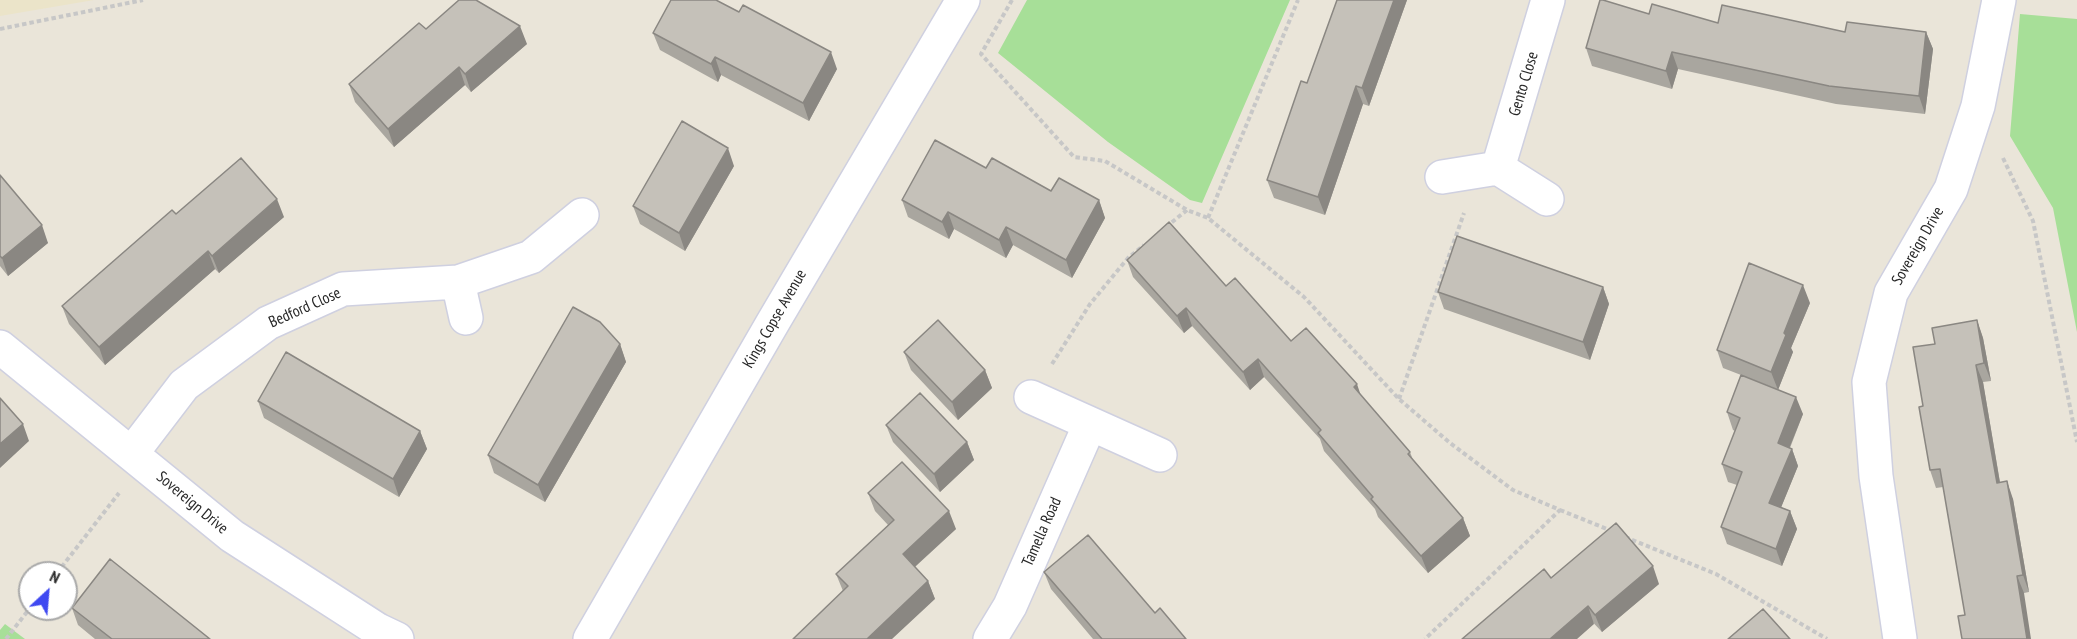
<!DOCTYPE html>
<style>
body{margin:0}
#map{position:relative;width:2077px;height:639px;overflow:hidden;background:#eae5d9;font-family:"PT Sans Narrow",sans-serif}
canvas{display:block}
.north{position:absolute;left:18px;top:561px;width:60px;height:60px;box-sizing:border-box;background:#fff;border:2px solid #a9a9a9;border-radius:50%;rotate:26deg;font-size:16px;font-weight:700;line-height:24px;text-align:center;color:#282828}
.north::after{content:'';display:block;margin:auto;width:21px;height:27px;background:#3f49f1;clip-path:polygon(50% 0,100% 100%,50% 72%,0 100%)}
</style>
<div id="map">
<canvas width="2077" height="639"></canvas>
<div class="north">N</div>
</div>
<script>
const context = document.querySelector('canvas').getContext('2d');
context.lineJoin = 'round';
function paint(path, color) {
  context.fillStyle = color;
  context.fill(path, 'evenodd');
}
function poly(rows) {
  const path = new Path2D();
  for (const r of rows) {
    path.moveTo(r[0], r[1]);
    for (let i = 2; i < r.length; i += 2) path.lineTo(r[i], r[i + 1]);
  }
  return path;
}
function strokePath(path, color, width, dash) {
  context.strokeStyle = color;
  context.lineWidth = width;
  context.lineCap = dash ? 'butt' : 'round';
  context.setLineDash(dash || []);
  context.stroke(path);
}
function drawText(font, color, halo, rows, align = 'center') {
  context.font = font + ' "PT Sans Narrow",sans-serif';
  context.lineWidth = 5;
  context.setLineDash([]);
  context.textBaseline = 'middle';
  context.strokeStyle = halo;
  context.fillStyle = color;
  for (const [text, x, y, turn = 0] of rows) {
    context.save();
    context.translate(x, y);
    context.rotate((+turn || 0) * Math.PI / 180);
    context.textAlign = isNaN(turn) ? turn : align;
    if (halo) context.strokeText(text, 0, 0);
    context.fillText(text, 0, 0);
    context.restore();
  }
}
paint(poly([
 [0,0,94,0,0,16]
]), '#ebe4c9');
paint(poly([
 [1027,0,1290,0,1202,203,1190,200,1108,142,998,53],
 [2020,14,2077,19,2077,332,2053,208,2010,136],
 [5,624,25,639,0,639,0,630]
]), '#a7df98');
const street = poly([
 [1498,168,1548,0],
 [1442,177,1498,168,1547,199],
 [458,282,466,318],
 [0,347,232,536,378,630,397,639],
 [1031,397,1160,455],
 [132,453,184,385,268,323,343,289,458,282,531,257,582,215],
 [990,639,1010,606,1090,424],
 [1900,639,1876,476,1869,382,1891,293,1951,189,1978,106,1999,0]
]);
const secondary = poly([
 [590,639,772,324,963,0]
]);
strokePath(street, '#cfd0e0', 36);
strokePath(secondary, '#cfd0e0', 36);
strokePath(poly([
 [1012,0,981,54,1074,157,1105,161,1187,210,1208,218,1304,297,1399,399,1450,443,1513,490,1560,510,1425,639],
 [0,29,143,0],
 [2003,158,2033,221,2077,442],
 [1208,218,1298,0],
 [1166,227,1187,210],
 [1052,364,1090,304,1128,258,1144,245],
 [1399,399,1464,213],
 [1560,510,1612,531],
 [1625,537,1716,574,1827,639],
 [57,573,119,493],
 [6,639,30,608]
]), '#c7c7c7', 4, [4.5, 3]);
strokePath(street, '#fff', 33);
strokePath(secondary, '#fff', 33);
paint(poly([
 [1337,0,1407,0,1369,106,1363,104,1325,215,1274,198,1267,180,1307,83],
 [1718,23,1845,32,1926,32,1933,49,1925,114,1836,104,1678,69,1672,89,1592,66,1586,48],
 [426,29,527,44,471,92,465,85,394,147,355,102,349,84],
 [653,33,837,69,809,121,721,75,718,82,660,50],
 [734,166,685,251,640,224,633,206],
 [986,168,1051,191,1099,200,1105,218,1072,278,1013,245,1006,258,954,229,949,239,908,217,902,200],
 [0,175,48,243,8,276,0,266],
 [176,214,284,217,219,273,215,269,105,365,69,324,62,306],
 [1127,260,1226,286,1291,341,1360,395,1410,452,1413,460,1463,518,1470,536,1428,573,1378,517,1375,509,1324,451,1320,439,1264,377,1250,390,1192,326,1184,333,1133,277],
 [1603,287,1609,304,1590,360,1444,309,1438,292],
 [1810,303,1791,348,1793,352,1778,390,1803,414,1790,448,1792,449,1798,466,1781,507,1790,511,1797,529,1782,566,1727,544,1721,527,1737,485,1728,482,1722,464,1735,431,1733,430,1727,412,1772,387,1723,368,1717,350],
 [1977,320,1983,338,1991,381,1983,382,2000,482,2013,499,2029,592,2024,593,1965,615,1943,487,1936,488,1930,470,1923,406,1935,344],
 [620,344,626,362,545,502,494,473,488,455],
 [904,352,985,370,992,388,958,420,911,370],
 [258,401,420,431,427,449,399,497,264,418],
 [886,425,967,442,974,460,940,492,893,442],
 [868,493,956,529,915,567,928,581,935,599,843,591,836,574,888,525,875,511],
 [1044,572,1155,613,1186,639,1093,639,1051,589],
 [1551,578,1659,584,1602,632],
 [72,608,210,639,95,639,78,625]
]), '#a9a69f');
paint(poly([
 [1394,0,1407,0,1369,106,1362,88],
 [520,26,527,44,471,92,465,74],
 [1926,32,1933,49,1925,114,1919,96],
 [831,52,837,69,809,121,803,103],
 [1672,52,1678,69,1672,89,1666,71],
 [715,57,721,75,718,82,711,64],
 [459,67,465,85,394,147,388,129],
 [1356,86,1363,104,1325,215,1318,197],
 [728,148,734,166,685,251,679,233],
 [277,199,284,217,219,273,212,256],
 [1099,200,1105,218,1072,278,1066,260],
 [948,212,954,229,949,239,942,222],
 [42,225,48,243,8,276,2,258],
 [1006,227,1013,245,1006,258,999,240],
 [208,251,215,269,105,365,99,347],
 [1803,285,1810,303,1791,348,1793,352,1778,390,1771,372,1784,333],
 [1603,287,1609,304,1590,360,1583,342],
 [1186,308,1192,326,1184,333,1177,316],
 [1977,320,1983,338,1991,381,1984,363],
 [620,344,626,362,545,502,538,485],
 [1258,359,1264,377,1250,390,1243,372],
 [1976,365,1983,382,2003,501,1997,483],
 [985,370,992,388,958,420,952,402],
 [1357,384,1363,402,1354,387],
 [1796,397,1803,414,1784,461,1778,443],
 [23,424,29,441,0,468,0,444],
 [420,431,427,449,399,497,393,479],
 [967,442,974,460,940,492,934,474],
 [1792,449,1798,466,1776,520,1769,503],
 [2007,481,2013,499,2029,592,2023,575],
 [949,511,956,529,909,572,903,554],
 [1790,511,1797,529,1782,566,1776,549],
 [1463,518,1470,536,1428,573,1421,556],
 [1653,566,1659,584,1602,632,1595,615],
 [2017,576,2024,593,2031,639,2027,639],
 [928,581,935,599,892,639,867,639],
 [1588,606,1594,624,1577,639,1550,639]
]), '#8a8782');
const building = poly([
 [459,0,476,0,520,26,465,74,459,67,388,129,349,84,419,23,426,29,459,0],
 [671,0,716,0,739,12,743,5,831,52,803,103,715,57,711,64,653,33,671,0],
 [1337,0,1394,0,1362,88,1356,86,1318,197,1267,180,1301,81,1307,83,1337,0],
 [1600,0,1603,0,1649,14,1652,4,1718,23,1722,5,1845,32,1847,22,1926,32,1919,96,1829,86,1672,52,1666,71,1586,48,1600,0],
 [682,121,728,148,679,233,633,206,682,121],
 [935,140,986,168,992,158,1051,191,1059,178,1099,200,1066,260,1006,227,999,240,948,212,942,222,902,200,935,140],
 [241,158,277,199,212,256,208,251,99,347,62,306,172,210,176,214,241,158],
 [0,175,42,225,2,258,0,256,0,175],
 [1169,222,1226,286,1235,278,1291,341,1306,328,1357,384,1354,387,1410,452,1408,454,1463,518,1421,556,1371,499,1373,497,1318,433,1321,430,1258,359,1243,372,1186,308,1177,316,1127,260,1169,222],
 [1457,236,1603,287,1583,342,1438,292,1457,236],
 [1749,263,1803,285,1784,333,1786,335,1771,372,1717,350,1749,263],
 [573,307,600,322,620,344,538,485,488,455,573,307],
 [938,320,985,370,952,402,904,352,938,320],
 [1977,320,1984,363,1976,365,1997,483,2007,481,2023,575,2017,576,2027,639,1962,639,1958,616,1965,615,1940,469,1930,470,1919,407,1923,406,1913,347,1935,344,1932,328,1977,320],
 [286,352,420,431,393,479,258,401,286,352],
 [1741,375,1796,397,1778,443,1792,449,1769,503,1790,511,1776,549,1721,527,1742,472,1722,464,1740,418,1727,412,1741,375],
 [920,393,967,442,934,474,886,425,920,393],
 [0,398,23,424,0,444,0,398],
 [902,462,949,511,903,554,928,581,867,639,793,639,848,586,836,574,894,520,868,493,902,462],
 [1616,523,1653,566,1595,615,1588,606,1550,639,1462,639,1544,569,1551,578,1616,523],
 [1088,535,1155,613,1160,608,1186,639,1102,639,1044,572,1088,535],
 [110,559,210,639,112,639,72,608,110,559],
 [1763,609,1790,639,1728,639,1763,609]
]);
paint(building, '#c5c1b9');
strokePath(building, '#8a8782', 1.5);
drawText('16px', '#282828', '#fff', [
 ["Gento Close",1524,84,-73],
 ["Sovereign Drive",1918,246,-60],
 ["Bedford Close",305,308,-24],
 ["Kings Copse Avenue",775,319,-60],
 ["Sovereign Drive",192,503,40],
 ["Tamella Road",1042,532,-66]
]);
</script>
